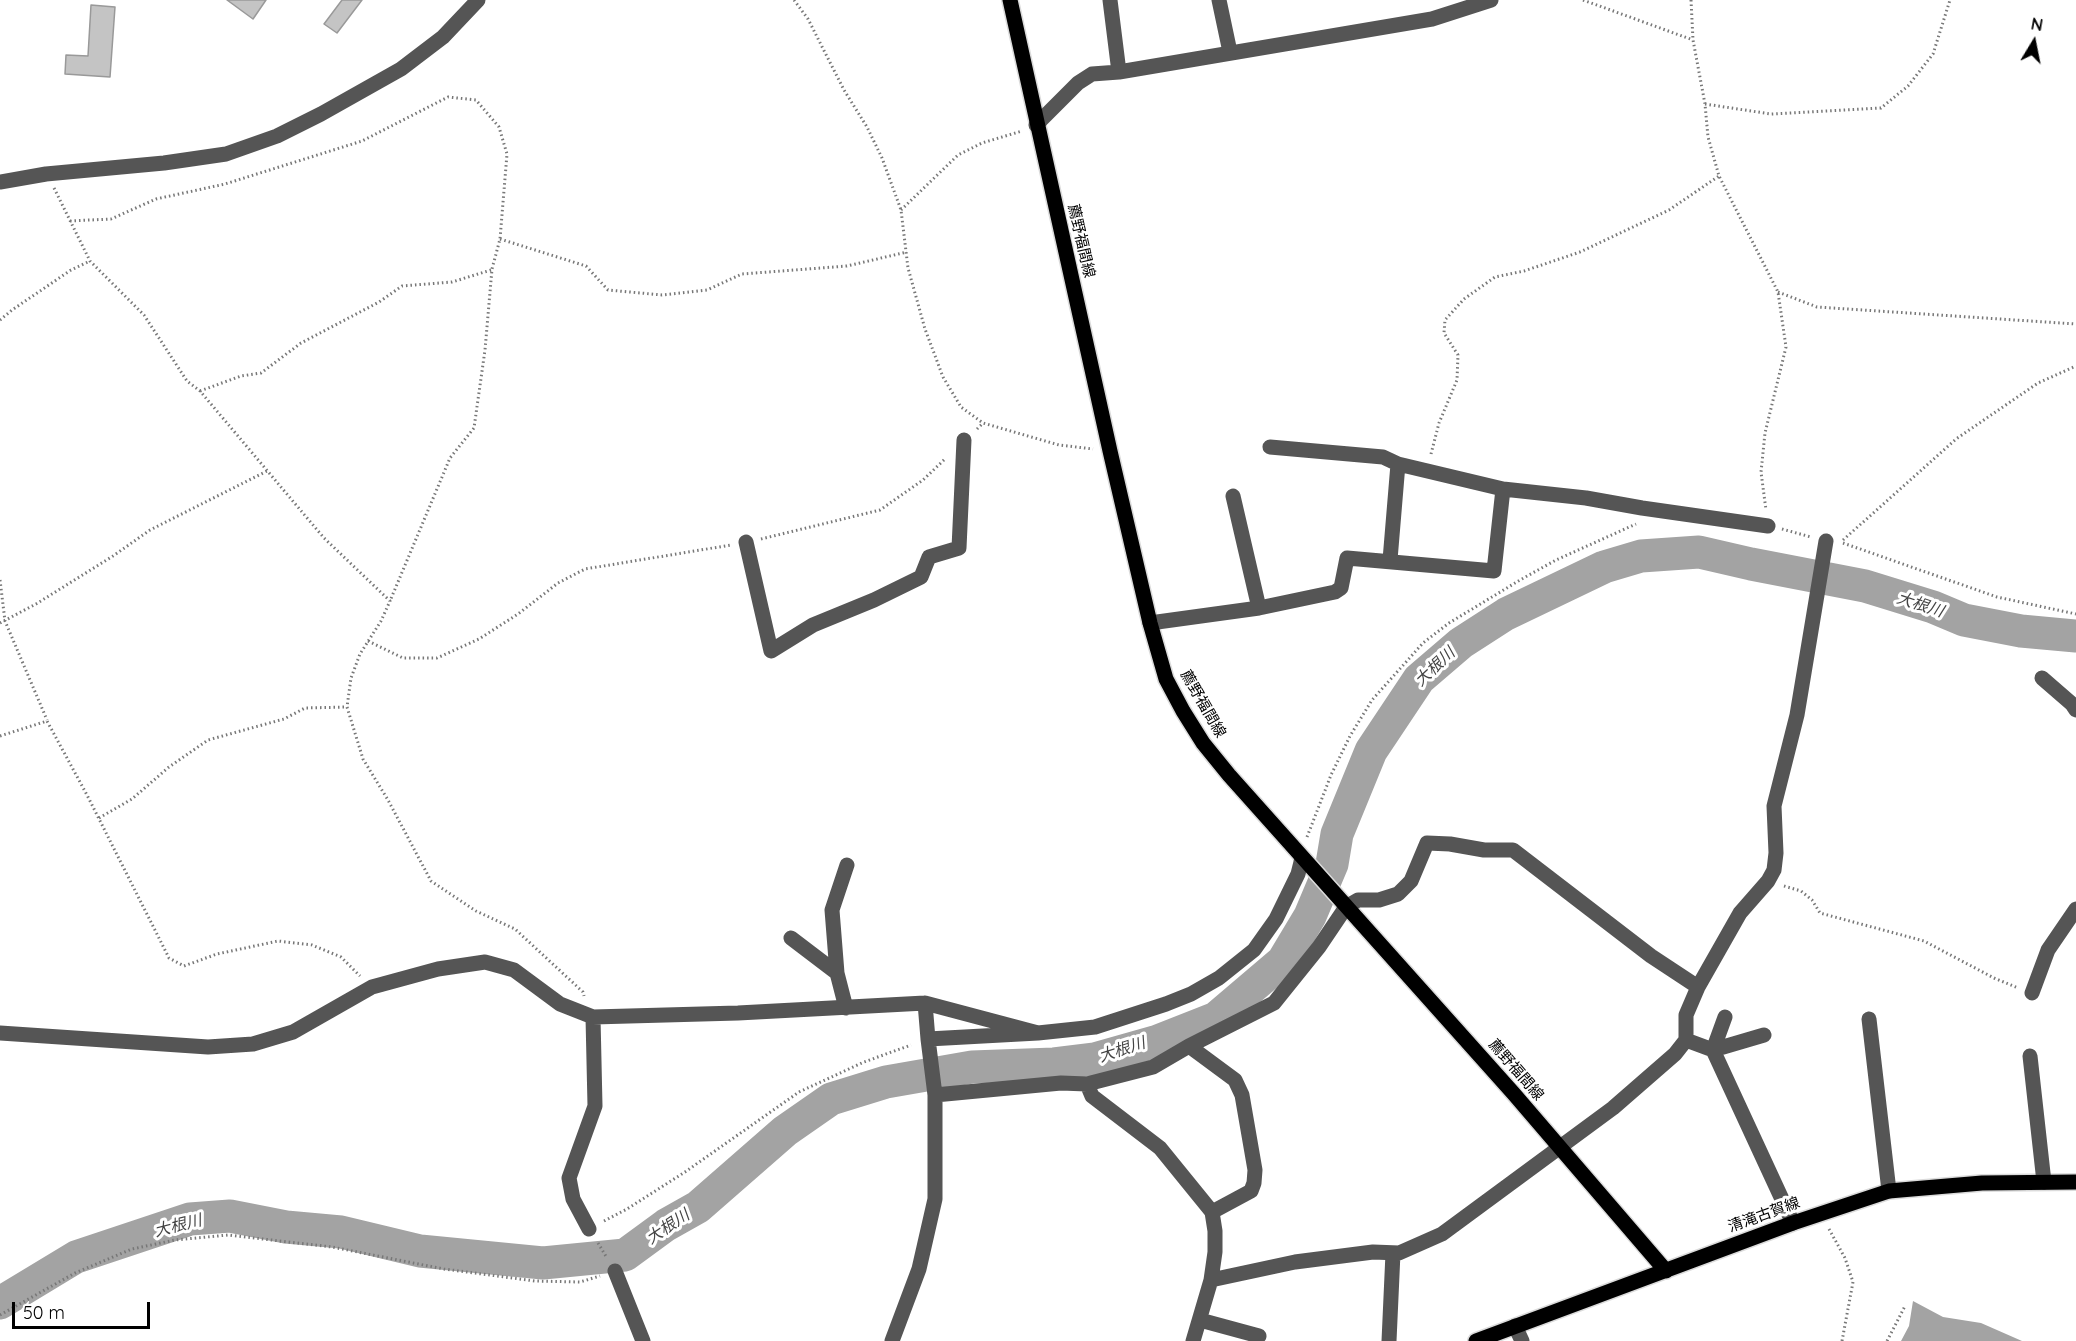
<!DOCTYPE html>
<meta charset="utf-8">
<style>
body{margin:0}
#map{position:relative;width:2076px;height:1341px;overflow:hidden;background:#fff;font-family:Quicksand,sans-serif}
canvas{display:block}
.north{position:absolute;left:2004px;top:12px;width:60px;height:60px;-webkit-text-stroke:4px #fff;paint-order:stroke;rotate:10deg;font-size:16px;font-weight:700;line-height:24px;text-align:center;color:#000}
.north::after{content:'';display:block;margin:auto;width:21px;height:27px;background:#000;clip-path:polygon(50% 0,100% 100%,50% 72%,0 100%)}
.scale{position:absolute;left:12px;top:1302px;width:138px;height:27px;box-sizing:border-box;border:3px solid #000;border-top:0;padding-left:8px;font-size:18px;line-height:21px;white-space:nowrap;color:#000;-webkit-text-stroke:4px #fff;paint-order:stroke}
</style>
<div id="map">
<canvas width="2076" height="1341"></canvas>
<div class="north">N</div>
<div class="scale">50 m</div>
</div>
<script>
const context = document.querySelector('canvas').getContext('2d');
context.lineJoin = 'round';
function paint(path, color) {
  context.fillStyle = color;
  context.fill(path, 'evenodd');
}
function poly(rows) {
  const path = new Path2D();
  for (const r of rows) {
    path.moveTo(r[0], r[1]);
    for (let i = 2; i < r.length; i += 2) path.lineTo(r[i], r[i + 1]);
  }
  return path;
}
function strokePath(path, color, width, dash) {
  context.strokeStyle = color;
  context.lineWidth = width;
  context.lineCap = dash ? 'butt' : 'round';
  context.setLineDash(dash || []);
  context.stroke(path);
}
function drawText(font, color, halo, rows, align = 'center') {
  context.font = font + ' Quicksand,"Noto Sans JP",sans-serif';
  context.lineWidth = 6;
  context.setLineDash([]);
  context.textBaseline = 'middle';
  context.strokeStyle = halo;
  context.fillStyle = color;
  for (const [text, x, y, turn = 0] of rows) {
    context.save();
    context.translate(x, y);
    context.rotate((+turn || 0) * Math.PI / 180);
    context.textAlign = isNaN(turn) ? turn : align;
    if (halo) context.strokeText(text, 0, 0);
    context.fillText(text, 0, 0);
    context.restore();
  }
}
paint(poly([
 [1913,1301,1943,1317,1981,1323,2022,1341,1901,1341,1909,1326]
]), '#a3a3a3');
strokePath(poly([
 [0,1303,76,1257,190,1219,230,1216,286,1227,341,1232,420,1251,543,1263,625,1255,666,1225,698,1207,785,1131,831,1099,886,1082,972,1067,1054,1064,1095,1059,1155,1042,1216,1018,1283,961,1310,916,1332,864,1337,834,1371,751,1419,679,1461,643,1506,614,1604,567,1641,556,1699,552,1751,564,1865,586,1933,607,1964,620,2021,631,2076,636]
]), '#a3a3a3', 33);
const building = poly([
 [227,0,266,0,253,19,227,0],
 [342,0,362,0,337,33,324,24,342,0],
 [91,5,115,7,110,77,65,74,66,55,88,56,91,5]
]);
paint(building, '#c4c4c4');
strokePath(building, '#999', 1.5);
const major = poly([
 [1010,0,1110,451,1150,623,1166,679,1183,711,1203,743,1229,775,1514,1094,1666,1271],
 [1476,1341,1793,1223,1889,1191,1982,1183,2076,1182]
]);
strokePath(major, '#dbdbdb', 18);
strokePath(poly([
 [794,0,808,19,844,90,867,127,882,158,901,210,908,268,925,329,943,377,961,407,983,423,1059,445,1093,449],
 [1583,0,1693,40],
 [1691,0,1693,40,1705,104,1708,137,1719,176,1778,292,1786,347,1765,433,1761,472,1766,510],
 [1705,104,1771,114,1881,108,1908,86,1933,54,1950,0],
 [54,188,90,261,144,315,187,381,200,391,324,538,390,601,381,621,360,654,351,678,347,707,363,759,388,800,431,881,476,911,515,929,583,992,584,996],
 [901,210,958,155,982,143,1022,131],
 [70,221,111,219,156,199,225,184,362,141,448,97,476,100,499,127,507,154,500,239,492,269,485,350,474,428,450,458,390,601],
 [500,239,586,266,608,290,662,295,707,290,742,274,847,266,907,252],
 [1778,292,1817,307,2076,324],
 [0,320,12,310,71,270,90,261],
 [200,391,241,376,261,373,301,343,379,302,402,286,452,282,491,270],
 [977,429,983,423],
 [1431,454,1439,423,1457,380,1458,355,1444,333,1445,320,1464,299,1495,277,1524,271,1580,252,1669,210,1719,176],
 [1782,529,1811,537],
 [761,539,880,510,923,480,946,458],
 [1843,540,1956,439,2038,383,2076,366],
 [1843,543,1997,597,2076,614],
 [0,580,5,621,47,720],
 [0,623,36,604,113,556,150,530,267,471],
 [368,641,403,658,437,658,479,639,518,614,558,583,585,569,731,545],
 [0,736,47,721,87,795,169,958,184,966,217,954,278,941,312,945,341,957,360,976],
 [99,818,132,799,169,767,208,740,284,719,305,708,347,707],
 [1307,837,1331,775,1350,736,1372,700,1423,643,1449,623,1520,580,1556,560,1636,524],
 [1784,886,1801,891,1812,900,1820,913,1924,941,1994,978,2018,988],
 [604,1221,627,1209,685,1172,799,1092,864,1062,911,1045],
 [1829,1229,1845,1258,1853,1282,1842,1341],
 [598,1243,607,1258],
 [0,1315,75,1273,132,1249,175,1240,228,1235,332,1247,444,1269,535,1281,580,1282,600,1276],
 [1887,1341,1905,1306]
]), '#777', 3, [1.5, 3]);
strokePath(poly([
 [1110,0,1119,72],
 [1219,0,1230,52],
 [1036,125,1078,83,1092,74,1119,72,1432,19,1491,0],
 [0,182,46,174,164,163,226,154,277,136,321,114,401,69,443,37,478,0],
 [1270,447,1383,457,1398,464],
 [1233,496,1259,608],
 [746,542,771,651,813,625,874,600,921,577,929,557,959,548,964,440],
 [1390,560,1398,464,1503,489,1586,498,1642,508,1768,526],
 [1150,623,1259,608,1335,592,1341,588,1347,558,1494,571,1503,489],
 [2042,678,2072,704,2076,710],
 [791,938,837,973],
 [2032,993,2048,950,2076,909],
 [846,1008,837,973,832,910,847,865],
 [1869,1019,1889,1191],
 [0,1033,208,1047,253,1044,293,1032,372,987,438,969,485,962,514,970,560,1004,593,1017,738,1013,925,1003,1038,1033],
 [928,1039,1038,1033,1095,1027,1166,1004,1191,994,1219,978,1254,950,1276,919,1298,874,1302,858],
 [1686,1040,1713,1050,1793,1223],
 [1189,1046,1235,1080,1242,1095,1255,1170,1254,1183,1251,1191,1212,1212],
 [1713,1050,1764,1035],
 [1713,1050,1725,1017],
 [2030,1056,2044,1182],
 [1087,1084,1092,1096,1160,1148,1212,1212,1215,1231,1215,1252,1211,1280,1193,1341],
 [935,1095,1061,1083,1087,1084,1153,1067,1189,1046,1274,1003,1319,947,1346,907,1358,900,1379,900,1398,894,1411,881,1427,843,1450,844,1484,850,1513,850,1651,956,1698,987],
 [589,1229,573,1199,569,1178,595,1106,593,1017],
 [615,1271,643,1341],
 [1211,1280,1295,1262,1373,1252,1399,1253,1442,1234,1613,1108,1675,1054,1686,1040,1686,1015,1698,987,1740,913,1768,881,1774,870,1776,853,1774,806,1797,715,1826,541],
 [1200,1320,1259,1336],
 [1515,1326,1522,1341],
 [892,1341,919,1269,935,1199,935,1095,928,1039,925,1003],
 [1389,1341,1393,1253]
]), '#555', 15);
strokePath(major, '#000', 15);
drawText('15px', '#000', '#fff', [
 ["薦野福間線",1081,241,77],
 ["薦野福間線",1203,704,60],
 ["薦野福間線",1516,1070,49],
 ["清滝古賀線",1764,1215,-20]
]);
drawText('italic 16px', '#444', '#fff', [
 ["大根川",1920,605,18],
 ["大根川",1435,667,-43],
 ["大根川",1122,1050,-18],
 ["大根川",178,1226,-14],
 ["大根川",668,1227,-34]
]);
</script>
